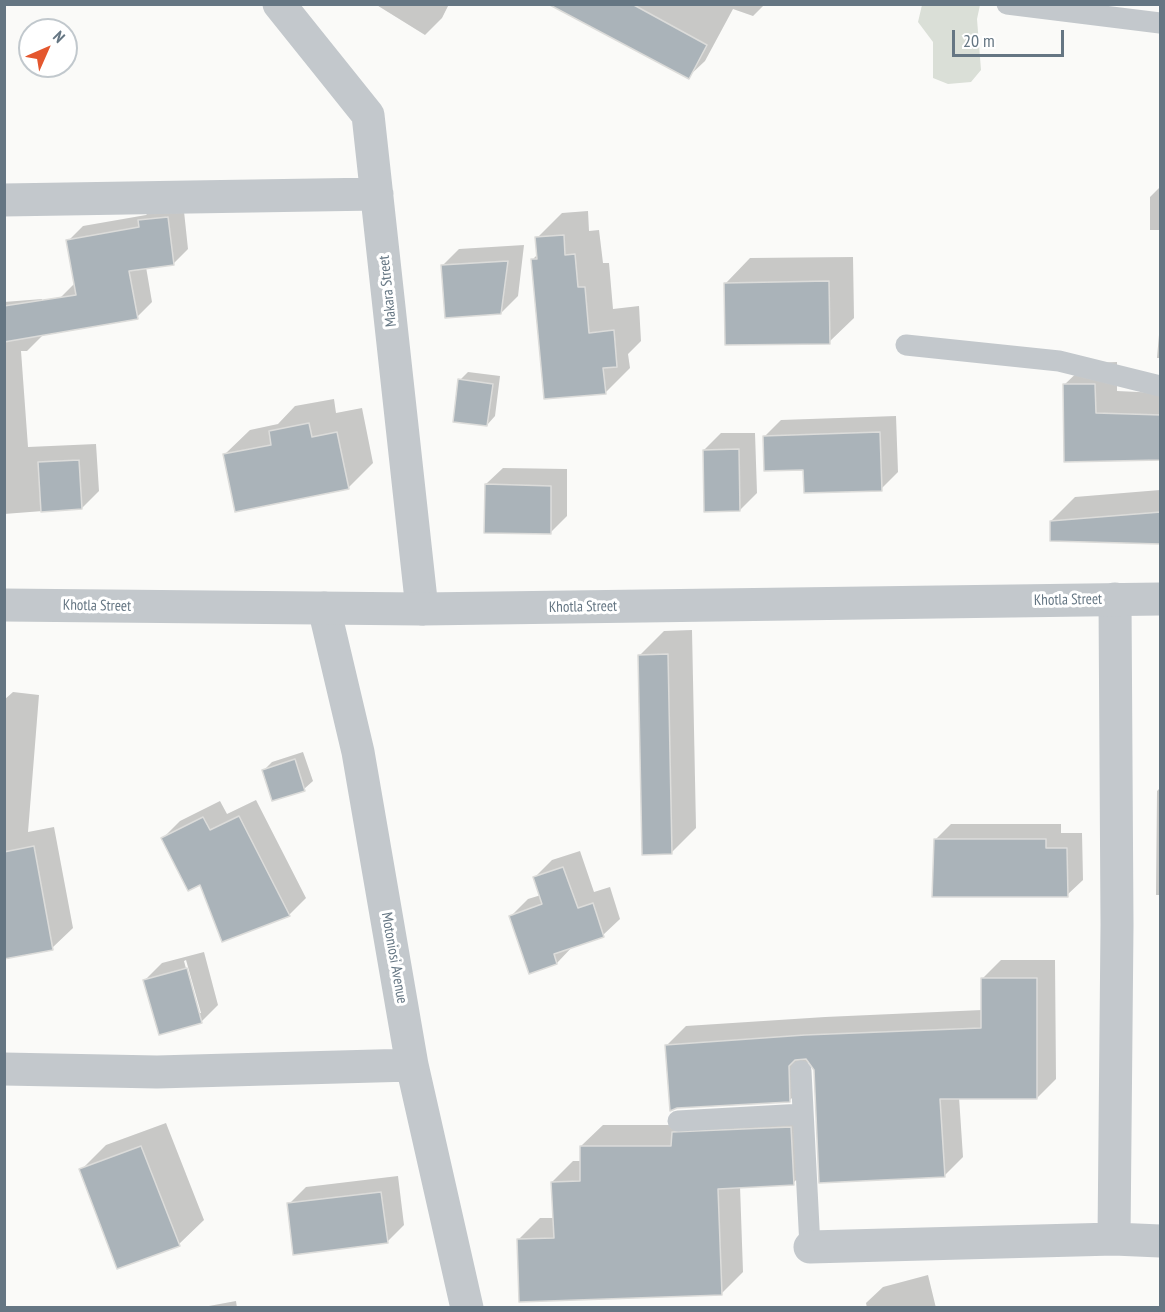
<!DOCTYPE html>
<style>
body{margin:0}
#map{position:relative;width:1165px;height:1312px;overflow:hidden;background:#fafaf8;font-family:"PT Sans Narrow",sans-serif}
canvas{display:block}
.frame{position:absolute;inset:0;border:6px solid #657683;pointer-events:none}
.north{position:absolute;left:18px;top:18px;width:60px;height:60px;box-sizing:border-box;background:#fff;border:2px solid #c1c8cd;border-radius:50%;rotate:45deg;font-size:16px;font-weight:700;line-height:24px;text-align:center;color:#657683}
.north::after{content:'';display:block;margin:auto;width:21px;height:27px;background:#e4572e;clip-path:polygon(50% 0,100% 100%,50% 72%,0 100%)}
.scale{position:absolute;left:952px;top:30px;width:112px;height:27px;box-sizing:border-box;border:3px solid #657683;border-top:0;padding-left:8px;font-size:18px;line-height:21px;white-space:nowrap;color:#657683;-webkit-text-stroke:4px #fff;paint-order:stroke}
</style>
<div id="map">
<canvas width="1165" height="1312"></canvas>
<div class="frame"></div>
<div class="north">N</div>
<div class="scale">20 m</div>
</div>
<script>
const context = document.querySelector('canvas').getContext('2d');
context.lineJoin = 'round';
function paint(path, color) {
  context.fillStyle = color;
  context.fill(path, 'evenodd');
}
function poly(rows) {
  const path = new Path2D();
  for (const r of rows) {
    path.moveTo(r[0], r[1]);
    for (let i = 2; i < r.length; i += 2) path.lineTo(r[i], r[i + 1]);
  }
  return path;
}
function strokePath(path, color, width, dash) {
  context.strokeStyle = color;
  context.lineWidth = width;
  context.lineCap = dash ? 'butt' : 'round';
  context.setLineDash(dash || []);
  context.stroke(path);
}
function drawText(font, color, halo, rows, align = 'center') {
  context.font = font + ' "PT Sans Narrow",sans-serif';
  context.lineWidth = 6;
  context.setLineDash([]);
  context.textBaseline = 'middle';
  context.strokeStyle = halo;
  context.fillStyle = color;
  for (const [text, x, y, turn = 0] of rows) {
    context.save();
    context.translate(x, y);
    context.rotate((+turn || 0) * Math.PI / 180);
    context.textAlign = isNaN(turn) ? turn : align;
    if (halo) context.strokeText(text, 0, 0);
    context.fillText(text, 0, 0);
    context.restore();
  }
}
paint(poly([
 [922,5,980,5,977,19,981,70,971,82,948,84,933,78,933,42,918,22]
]), '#dadfd7');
paint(poly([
 [375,4,449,4,442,18,425,35],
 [594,4,765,4,753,16,733,9,705,61,688,77],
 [1160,187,1160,230,1150,230,1150,197],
 [183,202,188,249,173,264,146,267,152,302,137,317,60,298,75,283,68,241,83,226,146,215,155,206],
 [588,211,589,231,599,230,603,263,609,263,613,309,639,306,641,341,628,354,630,368,605,393,532,260,538,254,537,238,562,213],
 [524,245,518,296,501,313,442,266,459,249],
 [853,257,854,318,829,342,726,283,750,258],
 [42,299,44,334,27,351,21,351,28,447,96,444,99,491,82,508,4,514,4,302],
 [1160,323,1160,358,1157,358],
 [1117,362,1117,391,1160,393,1160,459,1066,460,1064,385,1087,363],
 [468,372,500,376,495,416,487,425,460,380],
 [334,399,336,413,362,408,373,463,348,488,225,454,250,430,278,424,295,406],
 [896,416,898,472,881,489,804,468,764,437,781,420],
 [721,433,755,433,757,493,740,510,704,450],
 [503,468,567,469,567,516,550,533,486,484],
 [1160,490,1160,543,1051,521,1075,497],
 [692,630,696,828,671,853,639,656,664,631],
 [13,692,39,695,28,832,54,827,73,928,52,948,4,957,4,700],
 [303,752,313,781,304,789,264,770,272,762],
 [1160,788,1160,895,1156,895,1157,791],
 [256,800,306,898,289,915,200,883,163,838,180,821,220,801,227,814],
 [951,824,1061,824,1061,833,1082,833,1083,880,1067,895,935,840],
 [580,851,594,892,610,887,620,919,603,935,574,945,557,963,511,916,528,899,541,895,535,877,552,860],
 [204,952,218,1005,201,1022,145,980,162,963],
 [186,960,201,1013,198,1013,184,961],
 [1001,960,1055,960,1056,1079,1037,1098,959,1097,963,1157,944,1176,815,1070,808,1058,808,1082,789,1101,667,1045,686,1026,825,1017,982,1010,982,979],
 [812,1107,815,1162,793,1183,740,1186,743,1272,722,1293,518,1240,540,1218,554,1218,552,1182,573,1161,581,1161,581,1146,603,1125,681,1125],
 [166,1123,204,1220,179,1244,81,1170,106,1145],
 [398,1176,404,1225,387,1242,289,1204,306,1187],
 [928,1275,936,1308,867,1308,866,1303,883,1287],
 [236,1301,237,1308,198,1308]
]), '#0003');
const building = poly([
 [548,4,632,4,707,45,689,79,548,4],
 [168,217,174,265,129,271,138,319,4,342,4,306,76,295,66,240,139,227,138,220,168,217],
 [564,235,565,255,575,254,578,287,585,287,589,333,614,330,617,367,603,368,606,394,544,399,531,259,537,259,535,237,564,235],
 [508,261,501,314,445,318,441,265,508,261],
 [829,281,830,344,725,345,724,283,829,281],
 [458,379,493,384,487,426,453,422,458,379],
 [1063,384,1095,384,1096,413,1161,415,1161,460,1064,462,1063,384],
 [309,423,312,437,337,432,349,489,235,512,223,454,271,445,269,431,309,423],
 [880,432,882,491,804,493,803,470,764,471,763,436,880,432],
 [739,449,740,511,704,512,703,450,739,449],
 [79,460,82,509,41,512,38,462,79,460],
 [485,484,551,486,551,534,484,533,485,484],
 [1161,512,1161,544,1050,541,1050,521,1161,512],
 [668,654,672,854,642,855,638,655,668,654],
 [295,759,305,791,272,801,262,770,295,759],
 [239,816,290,916,222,942,200,885,188,891,161,838,203,817,210,830,239,816],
 [934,839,1046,839,1046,848,1067,848,1068,897,932,897,934,839],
 [34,846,53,950,4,959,4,852,34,846],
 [563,867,578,908,593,903,604,937,554,954,557,964,529,974,509,916,542,904,533,877,563,867],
 [187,968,202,1023,159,1035,143,980,187,968],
 [981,978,1037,978,1037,1099,940,1099,945,1177,819,1183,814,1070,806,1059,795,1060,789,1066,790,1102,677,1108,670,1111,665,1045,805,1035,981,1028,981,978],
 [791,1127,794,1185,718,1189,722,1295,519,1302,517,1239,554,1238,551,1182,580,1181,580,1146,671,1146,672,1132,791,1127],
 [141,1146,180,1246,117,1269,79,1169,141,1146],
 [381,1192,388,1243,293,1255,287,1203,381,1192]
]);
paint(building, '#aab3b9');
strokePath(building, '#dcdcda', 1.5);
strokePath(poly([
 [1007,4,1160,23],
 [906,345,1059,361,1160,386],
 [801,1071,810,1247],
 [678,1121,803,1114]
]), '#c3c8cc', 21);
strokePath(poly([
 [279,4,368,115,422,609],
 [4,200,377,194],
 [324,608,358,752,412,1065,467,1308],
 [4,1069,157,1072,412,1065],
 [1114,1239,1117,925,1115,599],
 [810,1247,1114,1239,1160,1241]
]), '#c3c8cc', 33);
strokePath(poly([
 [4,605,422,609,1160,599]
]), '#c3c8cc', 33);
drawText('15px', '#657683', '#fff', [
 ["Makara Street",388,291,-96],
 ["Khotla Street",1068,600,-1],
 ["Khotla Street",97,606,1],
 ["Khotla Street",583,607,-1],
 ["Motoniosi Avenue",394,958,80]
]);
</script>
